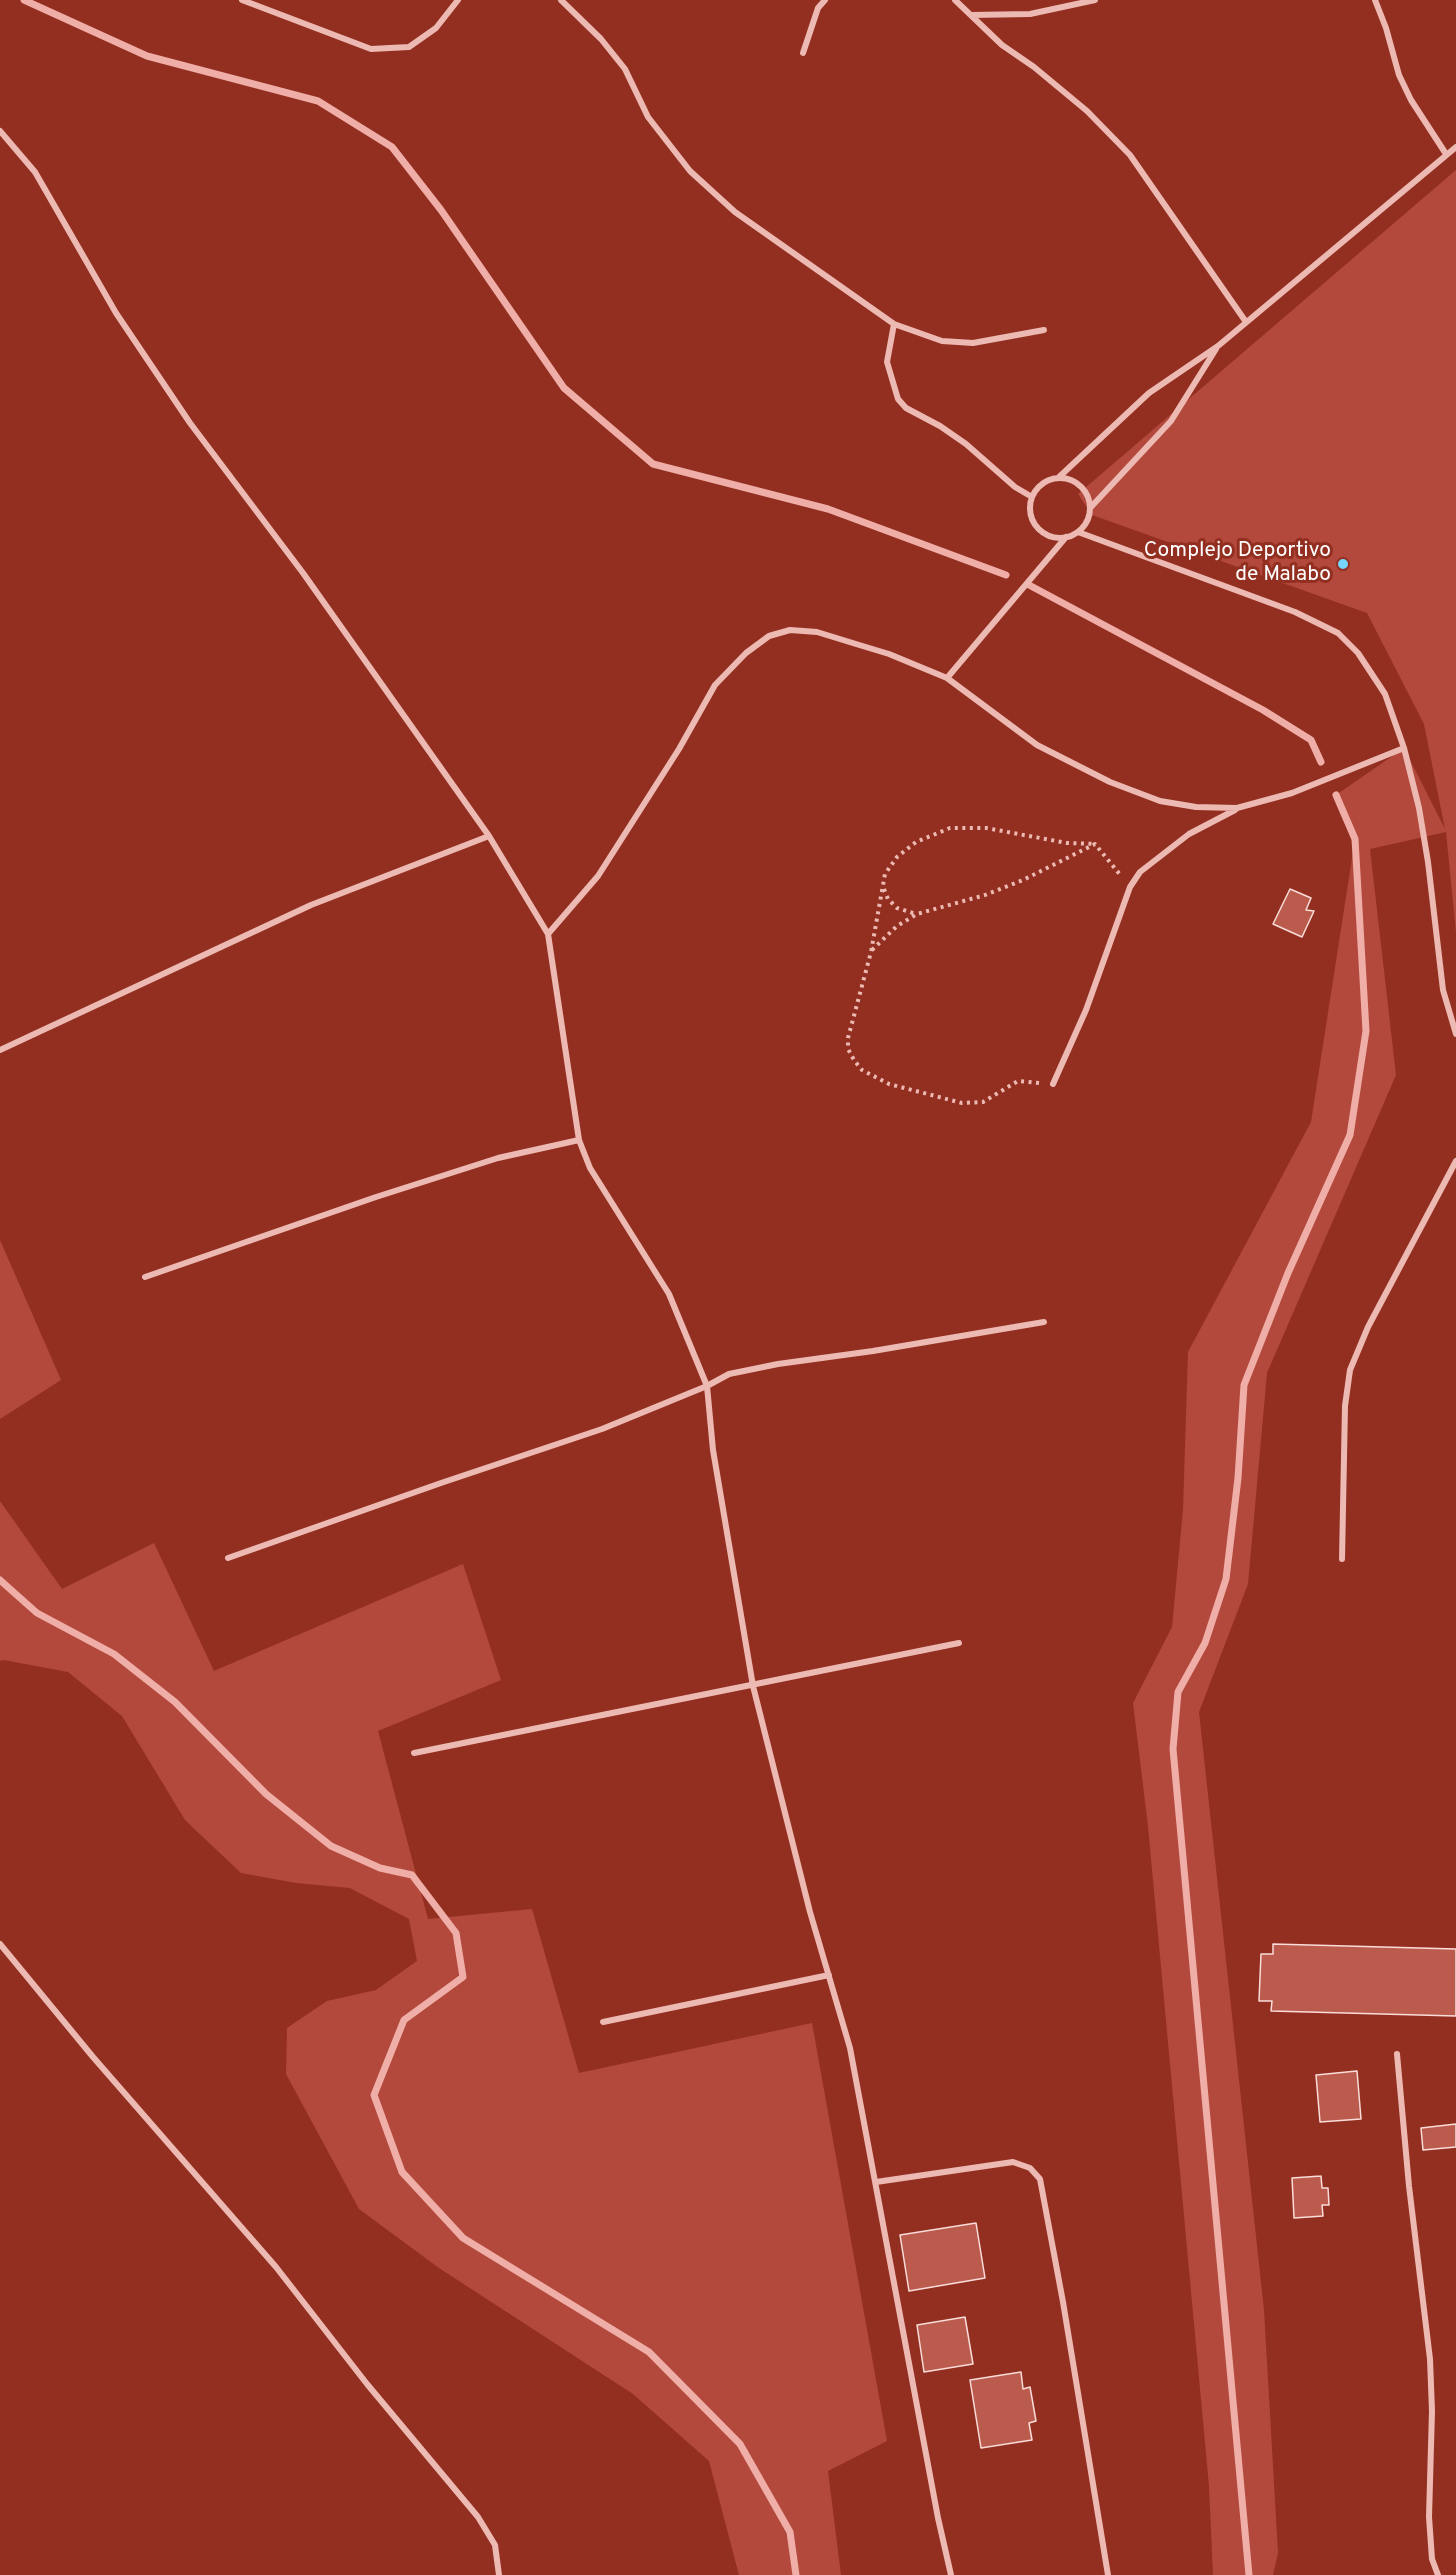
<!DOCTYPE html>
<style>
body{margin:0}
canvas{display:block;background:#932f21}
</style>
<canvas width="1456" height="2575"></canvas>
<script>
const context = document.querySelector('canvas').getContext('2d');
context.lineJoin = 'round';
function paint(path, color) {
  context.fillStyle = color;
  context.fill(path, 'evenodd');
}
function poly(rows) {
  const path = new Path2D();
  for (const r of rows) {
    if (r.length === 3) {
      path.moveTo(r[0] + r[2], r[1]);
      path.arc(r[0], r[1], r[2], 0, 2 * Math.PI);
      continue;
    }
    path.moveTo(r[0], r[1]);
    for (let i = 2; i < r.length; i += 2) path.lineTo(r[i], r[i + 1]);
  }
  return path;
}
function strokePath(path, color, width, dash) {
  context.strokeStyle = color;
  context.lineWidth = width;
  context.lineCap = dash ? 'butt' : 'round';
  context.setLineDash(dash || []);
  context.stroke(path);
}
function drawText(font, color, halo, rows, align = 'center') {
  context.font = font + ' Overpass,sans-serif';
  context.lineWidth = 6;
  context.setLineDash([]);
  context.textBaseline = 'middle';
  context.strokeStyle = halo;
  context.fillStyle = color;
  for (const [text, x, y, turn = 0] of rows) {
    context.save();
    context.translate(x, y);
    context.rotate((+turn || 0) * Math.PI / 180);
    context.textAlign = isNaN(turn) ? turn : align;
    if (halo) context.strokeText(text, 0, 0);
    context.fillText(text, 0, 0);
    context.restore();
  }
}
paint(poly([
 [1456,170,1456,932,1446,832,1370,849,1396,1075,1267,1373,1248,1584,1199,1712,1264,2310,1278,2553,1273,2575,1213,2575,1209,2486,1148,1826,1133,1703,1172,1627,1183,1510,1188,1352,1311,1122,1355,839,1336,795,1404,748,1445,829,1424,724,1367,613,1092,515,1078,494],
 [0,1240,61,1380,0,1419],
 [0,1501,62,1589,154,1543,214,1671,463,1564,501,1680,378,1731,428,1919,532,1909,579,2073,812,2023,887,2441,828,2471,841,2575,739,2575,709,2461,633,2394,439,2268,359,2209,286,2074,287,2028,327,2001,376,1990,417,1961,409,1919,350,1888,296,1883,241,1873,185,1820,122,1716,68,1672,4,1660,0,1661]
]), '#b3493c');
strokePath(poly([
 [24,0,147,56,318,101,392,147,441,210,564,388,653,464,828,509,1006,575],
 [1029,585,1263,710,1311,740,1321,762],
 [0,1580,37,1613,114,1654,175,1702,266,1794,331,1846,380,1868,412,1875,456,1933,463,1977,404,2020,374,2095,402,2172,463,2238,649,2352,740,2444,790,2532,796,2575],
 [1249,2575,1173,1749,1178,1692,1205,1643,1226,1579,1238,1478,1244,1385,1288,1273,1350,1135,1366,1031,1355,839,1336,795]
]), '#efaea7', 7);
const building = poly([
 [1290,889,1311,898,1306,910,1314,911,1302,937,1273,924,1290,889],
 [1273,1944,1456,1949,1456,2016,1271,2011,1272,2001,1259,2001,1261,1954,1273,1954,1273,1944],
 [1357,2071,1361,2119,1320,2122,1316,2075,1357,2071],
 [1456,2124,1456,2147,1423,2150,1421,2128,1456,2124],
 [1321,2176,1322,2188,1328,2188,1329,2205,1322,2205,1323,2216,1294,2218,1292,2178,1321,2176],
 [976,2223,985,2278,909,2291,900,2235,976,2223],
 [965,2317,973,2364,924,2372,917,2325,965,2317],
 [1021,2372,1023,2389,1030,2387,1036,2421,1029,2423,1032,2440,981,2448,970,2380,1021,2372]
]);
paint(building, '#bb5b4e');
strokePath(building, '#faddd9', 1.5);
strokePath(poly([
 [884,889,888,899,897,908,916,914],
 [872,950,897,926,917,914,985,895,1023,880,1095,844,1122,877],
 [1039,1083,1018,1081,983,1102,962,1103,889,1084,862,1070,854,1060,848,1049,848,1038,871,952,885,874,897,857,916,842,950,828,986,828,1067,843,1095,844]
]), '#edbab3', 4, [3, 4.5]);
strokePath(poly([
 [242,0,371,49,409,47,436,28,458,0],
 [561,0,601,39,625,69,648,117,690,171,735,212,894,324,942,341,973,343,1044,330],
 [955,0,1002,45,1034,67,1087,111,1130,155,1246,322],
 [1375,0,1386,28,1399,75,1411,100,1446,154],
 [972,15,1030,14,1095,0],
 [803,53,818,8,825,0],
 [0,131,35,172,116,313,190,423,303,573,489,836,548,934,579,1140,590,1168,669,1294,707,1386,713,1450,753,1686,810,1912,850,2048,938,2518,951,2575],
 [894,324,887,362,898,399,906,408,940,426,966,444,1015,487,1032,497],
 [1058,478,1149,393,1218,346,1456,147],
 [1060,508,30],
 [1091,507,1171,421,1216,349],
 [1078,532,1295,612,1338,633,1358,653,1385,694,1404,748,1419,808,1428,862,1443,990,1456,1034],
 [947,678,1066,537],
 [548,934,598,876,679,749,715,685,746,653,769,636,790,630,817,632,856,644,889,654,947,678,1037,745,1110,782,1160,801,1196,807,1237,808,1292,793,1404,748],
 [0,1050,311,905,489,836],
 [1053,1084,1086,1010,1130,887,1140,872,1189,834,1235,810],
 [145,1277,376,1197,498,1158,579,1140],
 [228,1558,441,1483,602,1429,707,1386,729,1374,778,1364,873,1351,1044,1322],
 [1342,1559,1345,1406,1350,1370,1368,1327,1456,1161],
 [414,1753,959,1643],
 [0,1944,93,2057,276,2267,367,2384,478,2517,495,2545,499,2575],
 [603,2022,829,1975],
 [1397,2054,1409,2186,1430,2359,1432,2411,1429,2517,1432,2559,1438,2575],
 [876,2182,1013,2162,1030,2168,1040,2179,1063,2302,1108,2575]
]), '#edbab3', 6);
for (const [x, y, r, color] of [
 [1343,564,6,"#75d5fa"]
]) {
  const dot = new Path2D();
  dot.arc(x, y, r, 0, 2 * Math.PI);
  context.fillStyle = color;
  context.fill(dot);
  strokePath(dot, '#932f21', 2);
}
drawText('21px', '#fff', '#932f21', [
 ["Complejo Deportivo",1331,552],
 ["de Malabo",1331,576]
], 'right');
</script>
